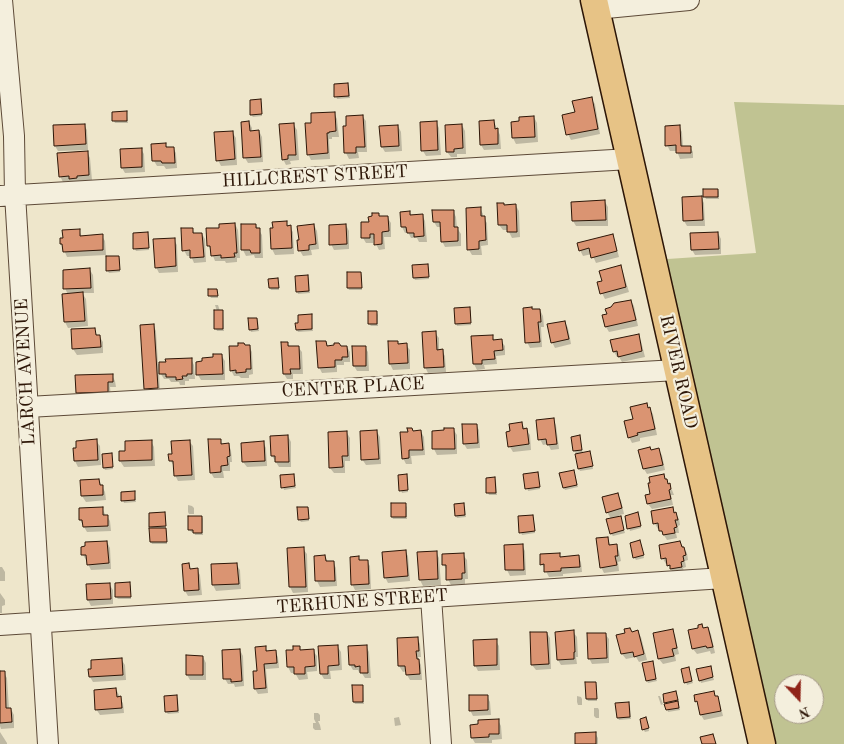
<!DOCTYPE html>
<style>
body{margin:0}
#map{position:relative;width:844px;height:744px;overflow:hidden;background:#eee6cb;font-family:"Old Standard TT",serif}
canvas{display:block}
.north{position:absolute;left:774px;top:674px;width:50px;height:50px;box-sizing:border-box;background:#f4efdd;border:1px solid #a49887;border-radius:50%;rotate:159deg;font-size:14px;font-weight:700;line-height:20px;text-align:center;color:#2d1607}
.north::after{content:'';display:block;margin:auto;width:18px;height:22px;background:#8f2418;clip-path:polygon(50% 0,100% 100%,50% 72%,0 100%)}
</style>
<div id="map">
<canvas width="844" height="744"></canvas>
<div class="north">N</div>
</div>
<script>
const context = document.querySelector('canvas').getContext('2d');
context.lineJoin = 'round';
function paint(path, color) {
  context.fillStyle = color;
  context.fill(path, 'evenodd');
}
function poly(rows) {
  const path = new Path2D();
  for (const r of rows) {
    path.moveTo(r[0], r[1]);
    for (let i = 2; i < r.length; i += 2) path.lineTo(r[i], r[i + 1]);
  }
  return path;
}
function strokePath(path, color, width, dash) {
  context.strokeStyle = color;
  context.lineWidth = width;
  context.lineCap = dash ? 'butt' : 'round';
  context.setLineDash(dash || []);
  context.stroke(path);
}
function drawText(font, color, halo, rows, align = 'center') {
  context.font = font + ' "Old Standard TT",serif';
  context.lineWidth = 4.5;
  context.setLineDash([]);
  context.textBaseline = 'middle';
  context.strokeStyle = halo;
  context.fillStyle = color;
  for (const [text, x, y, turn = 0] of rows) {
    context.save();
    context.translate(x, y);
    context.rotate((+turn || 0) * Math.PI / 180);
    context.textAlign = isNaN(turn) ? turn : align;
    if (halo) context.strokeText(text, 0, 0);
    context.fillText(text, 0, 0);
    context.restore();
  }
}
paint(poly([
 [734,102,844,105,844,744,762,744,653,260,756,253],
 [784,684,814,684,814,714,784,714]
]), '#c0c392');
paint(poly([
 [348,84,349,87,350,98,337,99,336,96],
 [591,99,595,104,600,134,571,140,568,134,576,113],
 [260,100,262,103,262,116,253,117,251,115],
 [126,112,127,115,128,123,115,123,114,121],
 [334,113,337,119,339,137,332,137,332,139,329,139,330,159,311,160,308,154,313,124],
 [362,116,366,121,367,152,358,152,359,158,349,159,346,153,344,127,348,127],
 [534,117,537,123,538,142,516,144,513,138],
 [249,122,252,128,252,132,259,131,262,137,263,162,248,163,245,158],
 [436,122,439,128,441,155,426,156,423,151],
 [494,122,500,135,501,149,484,150,481,145],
 [293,124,297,130,299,160,290,161,291,164,286,165,283,159],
 [84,125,87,130,88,150,58,151,55,146],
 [462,125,465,131,466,154,457,154,457,157,451,157,447,152],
 [398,126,401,132,402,151,385,152,382,147],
 [679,126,682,132,683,147,690,147,693,152,693,158,680,159,677,151,670,151,667,145],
 [232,132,236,138,237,165,221,166,218,160],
 [165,144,168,148,173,148,176,153,177,168,166,169,164,166,157,166,154,161],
 [141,149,144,154,145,172,125,173,122,168],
 [87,152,90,158,92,180,80,181,80,183,73,184,72,181,63,182,60,176],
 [704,190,718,190,719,192,719,199,706,199,705,197],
 [701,197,704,203,705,226,687,226,684,221],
 [605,202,608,207,608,226,576,226,573,221],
 [504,206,516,206,519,211,520,237,512,238,508,230,503,230,499,225],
 [480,208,483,214,483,217,487,223,488,245,481,246,482,255,472,255,469,250],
 [453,211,456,217,457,228,461,234,461,246,445,247,442,241,441,227,437,227,434,222],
 [410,212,412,216,422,215,425,221,427,242,419,242,417,238,411,238,408,232,405,233,402,227,401,213],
 [387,217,391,223,391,237,384,237,385,249,379,250,376,244,375,239,373,239,373,243,366,243,363,238,380,218],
 [286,223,293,232,294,254,275,255,272,249,271,229],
 [235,224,238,230,240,258,237,258,237,262,226,263,225,261,215,261,209,246,221,229],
 [256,225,262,235,263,258,255,258,254,255,246,256,243,250],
 [314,225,317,231,319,249,311,250,312,255,303,256,300,251,300,241],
 [346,225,349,231,349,249,334,250,331,244],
 [192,229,195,234,202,234,205,239,206,262,194,263,191,256,187,256,184,250],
 [79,230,82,237,102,236,105,241,106,255,67,257,61,243],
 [718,233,721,239,721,254,695,255,692,250],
 [147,234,148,236,149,250,136,251,135,249],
 [612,235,615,241,619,257,596,263,592,254,583,256,580,250],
 [174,240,177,245,178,272,159,273,156,267],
 [118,257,120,259,120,272,109,273,107,270],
 [427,266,429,268,429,279,415,280,414,278],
 [620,266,623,272,629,292,605,299,602,293,604,282],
 [90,270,93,275,94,293,82,293,86,299,88,326,68,328,65,322,63,295,68,295,65,288],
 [361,273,362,276,362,290,349,290,348,288],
 [308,277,309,279,310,293,298,294,297,291],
 [270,280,278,280,279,282,279,290,271,290,270,288],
 [217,290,218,292,218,298,211,298,210,296],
 [631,301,634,306,638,326,609,332,606,327,604,316],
 [215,305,218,305,220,311,222,311,223,313,224,331,217,331,216,329,217,311],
 [469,308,471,311,471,325,457,326,456,323],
 [540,310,543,316,544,327,541,327,542,347,530,348,527,342,533,311],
 [370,313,377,313,378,315,378,326,371,326,369,324],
 [311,316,312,318,313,331,298,332,297,330],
 [257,319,258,321,259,331,251,332,250,329],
 [565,322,568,328,571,344,555,348,552,342],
 [153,325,156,331,158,364,167,363,191,359,194,365,195,379,189,379,189,381,185,381,185,385,180,385,179,382,171,382,169,379,164,379,159,371,160,393,148,394,145,388],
 [94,329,98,337,99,336,103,342,103,353,77,355,73,349,72,331],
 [435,333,439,338,439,351,442,351,445,356,446,372,428,373,425,367],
 [492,336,495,341,501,341,505,346,505,355,496,356,497,364,484,365,485,369,477,370,474,364,472,337],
 [638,336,641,341,645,357,622,362,619,357,617,357,614,352],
 [326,342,328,347,347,347,350,352,350,362,344,362,344,365,337,365,337,372,322,373,319,367],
 [389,342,397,342,399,345,406,345,410,350,410,369,393,370,390,364],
 [287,343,290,347,298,347,302,352,303,374,293,374,293,379,287,379,284,374],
 [245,346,249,346,252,352,253,374,249,375,249,378,241,378,239,376,234,376,231,370],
 [365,347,368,352,369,371,357,371,354,366],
 [221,355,225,361,225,380,201,380,198,375],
 [112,375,115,381,116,387,110,387,111,397,80,398,77,393],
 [646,404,653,414,657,435,640,438,640,441,632,443,629,437,634,420],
 [553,419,556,425,559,449,551,450,548,444,543,445,540,439],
 [521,423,530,435,531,450,513,452,510,447,508,433],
 [476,425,479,430,480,448,467,449,464,444],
 [453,429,457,435,457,454,437,455,434,449],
 [377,432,380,437,381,464,366,465,362,459],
 [413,432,421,432,424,437,425,455,411,456,412,464,406,464,403,458],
 [347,433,350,438,350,461,345,461,345,473,334,473,330,468],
 [288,436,291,442,291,467,279,467,272,456],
 [579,437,583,453,590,454,593,469,580,471,579,469,576,453,574,451,572,438],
 [220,440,223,445,228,444,231,450,232,462,230,462,230,471,223,471,224,478,214,478,211,473],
 [96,441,100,446,101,465,78,467,75,461,74,449],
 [151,441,154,447,155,466,124,467,120,461,120,452,126,452],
 [189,441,193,446,195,480,178,481,175,475,174,466,170,460,173,455],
 [263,442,266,448,267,466,247,467,243,462],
 [658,450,662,455,665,470,647,474,644,469,651,451],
 [112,456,113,469,105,470,104,468],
 [575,474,578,487,565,490,564,488],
 [293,475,296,488,284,490,281,477],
 [406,475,407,478,408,492,402,493,401,490],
 [525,475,538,476,540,489,528,491],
 [663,475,672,490,674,495,671,495,673,505,652,509,648,504,647,496,652,495],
 [495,478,496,481,497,495,489,495,488,493],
 [99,480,105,492,106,500,86,502,82,496,81,481],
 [134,492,135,495,136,502,124,503,123,500],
 [617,494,621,500,624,514,619,515,621,519,625,533,613,536,611,534,611,519,607,512],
 [188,505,192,506,194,508,194,514,189,514,188,512],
 [405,505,407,507,407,519,393,519,392,517],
 [463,505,465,507,466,517,457,518,456,516],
 [102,508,106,516,107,516,110,521,111,531,87,532,80,520],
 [307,508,309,510,309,521,301,522,299,519],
 [672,508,679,519,680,525,678,526,679,533,676,533,677,538,667,540,660,529,658,529,655,524],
 [165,513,166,516,166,528,165,528,167,531,167,544,152,544,151,542,151,530,152,530,151,526],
 [533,516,534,519,535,533,522,535,521,532],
 [639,516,641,528,630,531,629,528],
 [202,517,203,519,203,535,195,535,194,532,191,532,190,530],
 [607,538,611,546,616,545,619,551,621,561,618,562,619,571,604,573,601,567],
 [640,541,644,558,636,560,634,557],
 [107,542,110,548,111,569,91,570,88,564,87,560,86,560,83,555],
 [680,542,687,553,688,560,685,561,686,567,683,568,684,572,675,574,673,571,672,571,668,564,666,564,663,559,660,546],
 [522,545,525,551,526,575,510,576,507,570,506,546],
 [289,549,303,549,307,554,308,592,293,593,290,587],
 [405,551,408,556,410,581,388,583,385,577],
 [436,552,439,558,441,585,423,586,420,580,418,553],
 [559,554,561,558,578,556,581,562,582,572,563,574,563,576,549,577,542,564],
 [463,555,467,560,468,579,465,579,465,584,451,585,448,579,447,571,444,565],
 [325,556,328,562,333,562,336,568,337,586,320,587,317,581],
 [359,558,361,561,367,561,370,566,371,589,355,590,352,584],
 [236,564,240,570,241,589,216,591,213,585,212,566],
 [188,565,192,570,197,570,200,575,202,595,188,596,185,591],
 [0,567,2,567,5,572,5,581,0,581,0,584],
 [129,583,131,586,131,599,118,599,116,597],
 [109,584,113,590,113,604,91,606,88,600,87,585],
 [0,593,5,600,5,605,2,606,2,613,0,613],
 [702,625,704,629,708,628,711,634,715,653,711,654,710,651,697,654,693,649,689,631,700,629],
 [672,630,675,635,679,654,675,655,676,661,663,664,659,659],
 [573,632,577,637,578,657,576,657,577,664,561,665,558,660],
 [638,632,641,637,647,660,639,662,636,657,626,659,622,654,618,636],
 [547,633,550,638,551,669,536,670,532,665],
 [605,634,609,639,609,663,592,664,589,658],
 [417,638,420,644,421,657,418,657,419,661,421,665,422,680,410,680,407,675,407,671,403,672,399,666,398,640],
 [496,641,499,646,500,670,478,671,475,665],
 [337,646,341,652,342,670,330,671,331,679,324,679,321,674],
 [366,646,369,652,371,678,365,678,361,672,359,672,358,670,353,670,350,665],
 [265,647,268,652,275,651,278,657,279,668,266,669,268,693,258,694,255,689,258,672],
 [299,647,301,651,313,651,317,656,317,671,307,672,308,679,299,680,295,673,291,673,288,667,287,651,295,651],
 [240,650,243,656,244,686,235,687,234,684,228,684,225,679],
 [203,657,206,663,206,680,190,680,187,675],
 [121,659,125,665,126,680,93,682,90,677,93,670],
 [653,665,657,681,648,683,647,681],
 [682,670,690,671,693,683,687,685],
 [711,670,714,680,701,683,700,680],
 [0,673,4,673,7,678,9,709,11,709,14,715,14,728,1,729,0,726],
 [595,683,597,686,597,701,588,701,587,699],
 [362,686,363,689,364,704,355,704,354,702],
 [116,689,119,695,119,698,123,703,124,713,100,715,96,709],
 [713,692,720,703,723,716,704,720,701,715,695,696],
 [664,695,677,695,680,710,668,712],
 [176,696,178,699,179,713,168,714,166,712],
 [487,696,490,702,491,715,473,716,470,710],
 [577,696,581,697,582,699,582,705,578,705,577,702],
 [658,696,660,696,663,704,661,705],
 [628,703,630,706,631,719,619,720,618,718],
 [594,708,598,708,599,710,599,718,596,718,594,716],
 [314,713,318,713,320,715,320,721,318,721,320,725,321,730,315,730,313,728,313,723,316,723,314,719],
 [399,717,401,725,395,726,394,718],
 [498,720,501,726,502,739,492,740,492,743,475,743,472,738],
 [647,721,649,731,645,732,643,729],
 [0,732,7,743,7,744,0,744],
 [595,733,598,738,598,744,577,744]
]), '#0003');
const building = poly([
 [348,83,349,96,334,97,334,84,348,83],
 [592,97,598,129,566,135,562,115,575,112,572,101,592,97],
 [261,99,262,114,250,115,250,100,261,99],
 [127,111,127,121,112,121,112,112,127,111],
 [335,112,336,131,329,132,329,133,327,133,328,153,307,155,305,123,311,123,311,113,335,112],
 [363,115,365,147,356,147,356,153,344,153,343,126,346,126,346,116,363,115],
 [534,116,535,137,512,138,511,122,519,121,519,117,534,116],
 [494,120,495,129,498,128,498,144,480,145,479,121,494,120],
 [249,121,250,131,259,130,261,157,243,158,241,122,249,121],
 [437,121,438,150,421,151,420,122,437,121],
 [294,123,296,155,288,155,288,159,282,160,279,124,294,123],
 [85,124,86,144,54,146,53,125,85,124],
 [462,124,463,148,454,149,454,152,446,152,445,125,462,124],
 [398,125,399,146,381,147,379,126,398,125],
 [680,125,681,146,691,146,691,153,676,153,676,145,665,146,665,126,680,125],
 [233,131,235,159,216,161,214,132,233,131],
 [166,143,166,147,174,147,175,163,162,163,161,161,152,161,151,144,166,143],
 [142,148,142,167,121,168,120,149,142,148],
 [88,151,89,175,77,176,77,178,69,179,69,176,59,177,57,153,88,151],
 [703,189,718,189,718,197,703,197,703,189],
 [702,196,703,220,683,221,682,197,702,196],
 [605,200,606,220,572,221,571,202,605,200],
 [497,203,504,203,504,205,516,204,517,232,507,232,507,225,498,225,497,203],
 [481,207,481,216,485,216,486,240,479,241,479,249,467,250,466,208,481,207],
 [432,210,454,210,454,227,458,227,458,241,441,242,440,222,433,222,432,210],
 [410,211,410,215,423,214,424,236,414,237,414,233,407,233,406,227,401,227,400,212,410,211],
 [372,213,379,213,379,216,388,216,389,231,382,232,382,244,374,245,374,234,370,234,370,238,361,238,361,222,369,222,368,217,372,216,372,213],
 [287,221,287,226,291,225,292,248,271,249,270,228,273,228,272,222,287,221],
 [235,223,237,253,234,253,235,257,221,258,221,255,211,256,210,246,207,246,206,228,219,228,219,224,235,223],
 [241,224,256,224,256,228,260,228,260,253,251,253,250,250,241,250,241,224],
 [314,224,316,244,309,245,309,250,298,251,297,240,299,240,297,226,314,224],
 [346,224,347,244,329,245,329,225,346,224],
 [181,228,193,228,193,233,202,233,204,257,190,258,190,250,182,251,181,228],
 [80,229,80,236,103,234,103,250,63,252,62,244,60,244,60,238,63,238,62,230,80,229],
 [148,232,149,248,133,249,133,233,148,232],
 [718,232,719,249,691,250,690,233,718,232],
 [613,234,617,251,591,258,589,248,579,251,577,243,613,234],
 [175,238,176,266,155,268,153,239,175,238],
 [106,256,119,256,120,270,106,271,106,256],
 [428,264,429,277,413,278,412,265,428,264],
 [621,265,626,287,600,294,597,282,602,281,599,271,621,265],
 [90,268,91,288,63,289,63,270,90,268],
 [347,272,361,272,362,288,347,288,347,272],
 [308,275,309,291,296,292,295,276,308,275],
 [278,278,279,288,269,288,268,279,278,278],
 [208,289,217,289,218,296,208,296,208,289],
 [83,292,85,321,64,322,62,294,83,292],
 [631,300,636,320,605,327,602,315,607,314,605,309,611,307,614,303,631,300],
 [470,307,471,323,455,324,454,308,470,307],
 [532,307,532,309,540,309,541,322,538,322,540,342,525,343,523,308,532,307],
 [214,310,223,310,223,329,214,329,214,310],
 [368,311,377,311,377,324,368,324,368,311],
 [312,314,312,329,296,330,295,323,298,323,298,315,312,314],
 [248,318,257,318,258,329,249,330,248,318],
 [565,321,569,339,551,343,547,324,565,321],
 [154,324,158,388,144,389,140,325,154,324],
 [95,328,96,335,100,335,101,347,72,349,71,329,95,328],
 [436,331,437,350,443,349,444,367,424,368,422,332,436,331],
 [639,334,642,351,618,357,617,351,613,352,610,340,639,334],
 [493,335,493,340,502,339,503,350,494,351,495,359,482,360,482,364,473,364,471,336,493,335],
 [316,341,326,341,327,346,334,345,334,343,339,343,341,346,347,346,348,357,342,357,342,360,335,360,335,367,318,368,316,341],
 [388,341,398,341,398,344,407,343,408,363,389,364,388,341],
 [281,342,288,342,288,346,299,346,300,369,290,369,291,374,283,374,281,342],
 [238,343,244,343,245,345,250,345,251,369,246,369,246,372,236,373,236,370,230,371,229,346,238,346,238,343],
 [352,346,366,346,366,366,353,366,352,346],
 [213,354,222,354,223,374,196,375,196,362,202,361,202,358,213,357,213,354],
 [192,358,192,374,187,374,187,376,182,376,183,379,176,380,176,377,166,377,166,374,159,374,159,362,166,362,165,359,192,358],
 [113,374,113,382,108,382,108,392,76,393,75,375,113,374],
 [647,403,648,408,650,407,655,429,637,433,638,435,628,438,624,421,633,419,630,407,647,403],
 [554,418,557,444,547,445,546,439,538,440,536,420,554,418],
 [522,422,523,429,527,428,529,444,508,447,506,432,510,431,509,424,522,422],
 [462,424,477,424,478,443,463,444,462,424],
 [407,428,412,428,413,431,421,430,423,450,409,450,409,458,402,459,400,432,408,432,407,428],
 [444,428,454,428,455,449,432,449,432,431,444,430,444,428],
 [377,430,379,459,361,460,360,431,377,430],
 [347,431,348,456,342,456,343,467,329,468,328,432,347,431],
 [288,435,289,462,275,462,275,456,271,456,270,436,288,435],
 [580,435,582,450,573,451,571,437,580,435],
 [97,439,98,460,74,461,73,448,76,448,76,441,97,439],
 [208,439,221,439,221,444,229,443,230,456,227,457,228,465,221,466,221,472,210,473,208,439],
 [152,440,152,460,119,461,119,451,125,451,125,441,152,440],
 [190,440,192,475,174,476,173,461,169,461,168,454,172,454,171,441,190,440],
 [264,441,265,461,242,462,241,443,264,441],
 [650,447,651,450,659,448,663,465,643,469,638,450,650,447],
 [590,451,593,466,578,469,575,454,590,451],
 [112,453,113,467,103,468,102,454,112,453],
 [574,470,577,485,563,488,559,473,574,470],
 [538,472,540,487,525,489,523,474,538,472],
 [294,474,295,486,281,488,280,475,294,474],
 [407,474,408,490,399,491,398,475,407,474],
 [664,474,665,479,667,479,668,484,670,483,671,489,669,490,671,499,647,504,645,495,650,494,648,483,650,483,649,477,664,474],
 [495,477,496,493,486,493,486,478,495,477],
 [99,479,100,485,103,485,103,495,81,496,80,480,99,479],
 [135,491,135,500,121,501,121,492,135,491],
 [618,493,622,508,606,513,602,497,618,493],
 [391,503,406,503,406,517,391,517,391,503],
 [464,503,465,515,455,516,454,504,464,503],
 [103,507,103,515,108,515,108,526,83,527,82,520,79,520,79,508,103,507],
 [297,507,308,507,309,519,298,520,297,507],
 [673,507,674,513,676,512,678,520,675,520,677,527,674,528,675,533,663,535,662,531,659,531,658,523,653,524,651,511,673,507],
 [165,512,166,526,149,527,149,513,165,512],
 [638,512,641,526,627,529,625,516,638,512],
 [533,515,535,531,519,533,518,516,533,515],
 [188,516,202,516,202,533,193,533,193,530,188,530,188,516],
 [621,516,624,530,610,534,606,519,621,516],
 [149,528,166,528,167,542,150,542,149,528],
 [608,537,609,545,617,544,618,556,615,556,617,565,600,568,596,538,608,537],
 [640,540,644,555,633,558,630,543,640,540],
 [107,541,109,563,87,565,86,555,81,555,81,547,85,546,85,542,107,541],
 [680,541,682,547,684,547,686,555,683,556,684,561,681,562,682,567,670,569,670,565,667,566,666,558,661,559,659,545,680,541],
 [523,544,524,570,505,570,504,545,523,544],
 [304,547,306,587,289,587,287,548,304,547],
 [406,550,408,576,384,578,382,552,406,550],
 [437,551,438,579,419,580,417,552,437,551],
 [464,553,465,573,462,573,462,579,446,580,446,565,442,565,442,554,464,553],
 [560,553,560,557,579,555,580,567,561,568,561,571,544,572,544,564,540,565,540,554,560,553],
 [325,555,326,561,334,561,335,581,315,581,314,556,325,555],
 [359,556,359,560,368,560,369,584,351,585,350,557,359,556],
 [189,563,190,569,198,568,199,590,184,591,182,564,189,563],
 [237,563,239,584,212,585,211,564,237,563],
 [130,582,131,597,115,597,115,583,130,582],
 [110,583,111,599,87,600,86,584,110,583],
 [702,624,703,628,708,627,713,647,707,648,706,646,692,649,688,630,698,628,698,625,702,624],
 [630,628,632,632,638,630,644,654,634,657,633,652,621,654,616,635,625,633,624,629,630,628],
 [673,629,677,648,672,649,674,656,658,659,653,633,673,629],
 [574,630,575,652,574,652,574,659,557,660,555,632,574,630],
 [530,632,547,632,549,664,531,665,530,632],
 [587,633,606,633,607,658,588,659,587,633],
 [418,637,419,651,416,651,417,659,419,659,420,674,406,675,405,666,398,666,397,638,418,637],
 [497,639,497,665,474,666,473,640,497,639],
 [338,645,339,665,328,666,328,674,320,674,318,646,338,645],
 [367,645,368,673,360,673,360,666,355,667,355,665,349,665,348,646,367,645],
 [266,646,266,651,276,650,277,663,264,664,266,688,254,689,253,671,257,671,255,647,266,646],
 [293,646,300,646,300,650,314,649,315,666,305,667,305,674,294,674,294,667,287,667,286,650,293,650,293,646],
 [240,649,242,681,231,682,231,679,223,679,222,650,240,649],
 [186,655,203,656,203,675,186,675,186,655],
 [122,658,123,675,89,677,88,669,91,669,91,660,122,658],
 [653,661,656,679,646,681,642,663,653,661],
 [711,666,713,677,699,681,696,669,711,666],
 [689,667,692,681,684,683,681,669,689,667],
 [0,671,5,671,6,708,11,708,12,722,0,723,0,671],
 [585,682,596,682,597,699,586,699,585,682],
 [352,685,363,685,363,702,353,702,352,685],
 [116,688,117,697,121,696,122,708,95,710,94,690,116,688],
 [676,691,678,700,664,703,663,694,676,691],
 [714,691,715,696,718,696,721,711,700,715,697,701,695,702,694,695,714,691],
 [177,695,178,711,165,712,164,696,177,695],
 [469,695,488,695,488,710,469,711,469,695],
 [678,701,679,708,666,710,664,704,678,701],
 [629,702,630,717,617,718,615,703,629,702],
 [646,717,649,728,642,730,640,719,646,717],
 [499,719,499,734,489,734,489,737,471,738,470,725,478,724,478,720,499,719],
 [596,732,596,744,575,744,575,733,596,732],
 [713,734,716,744,702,744,700,737,713,734]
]);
paint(building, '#da9472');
strokePath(building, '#2d1607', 1);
const minor = poly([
 [2,0,14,136,15,194,48,744],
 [596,9,689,0],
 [0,196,630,159],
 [28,407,677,370],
 [431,597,441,744],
 [0,625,724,578]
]);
const major = poly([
 [594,0,762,744]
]);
strokePath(minor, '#5d4a38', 22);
strokePath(major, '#2d1607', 29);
strokePath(minor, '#f4efdd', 20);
strokePath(major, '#e7c386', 26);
drawText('18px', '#2d1607', '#f4efdd', [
 ["HILLCREST STREET",315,177,-3],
 ["LARCH AVENUE",26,372,-93],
 ["RIVER ROAD",678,372,77],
 ["CENTER PLACE",353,388,-3],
 ["TERHUNE STREET",362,602,-4]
]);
</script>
